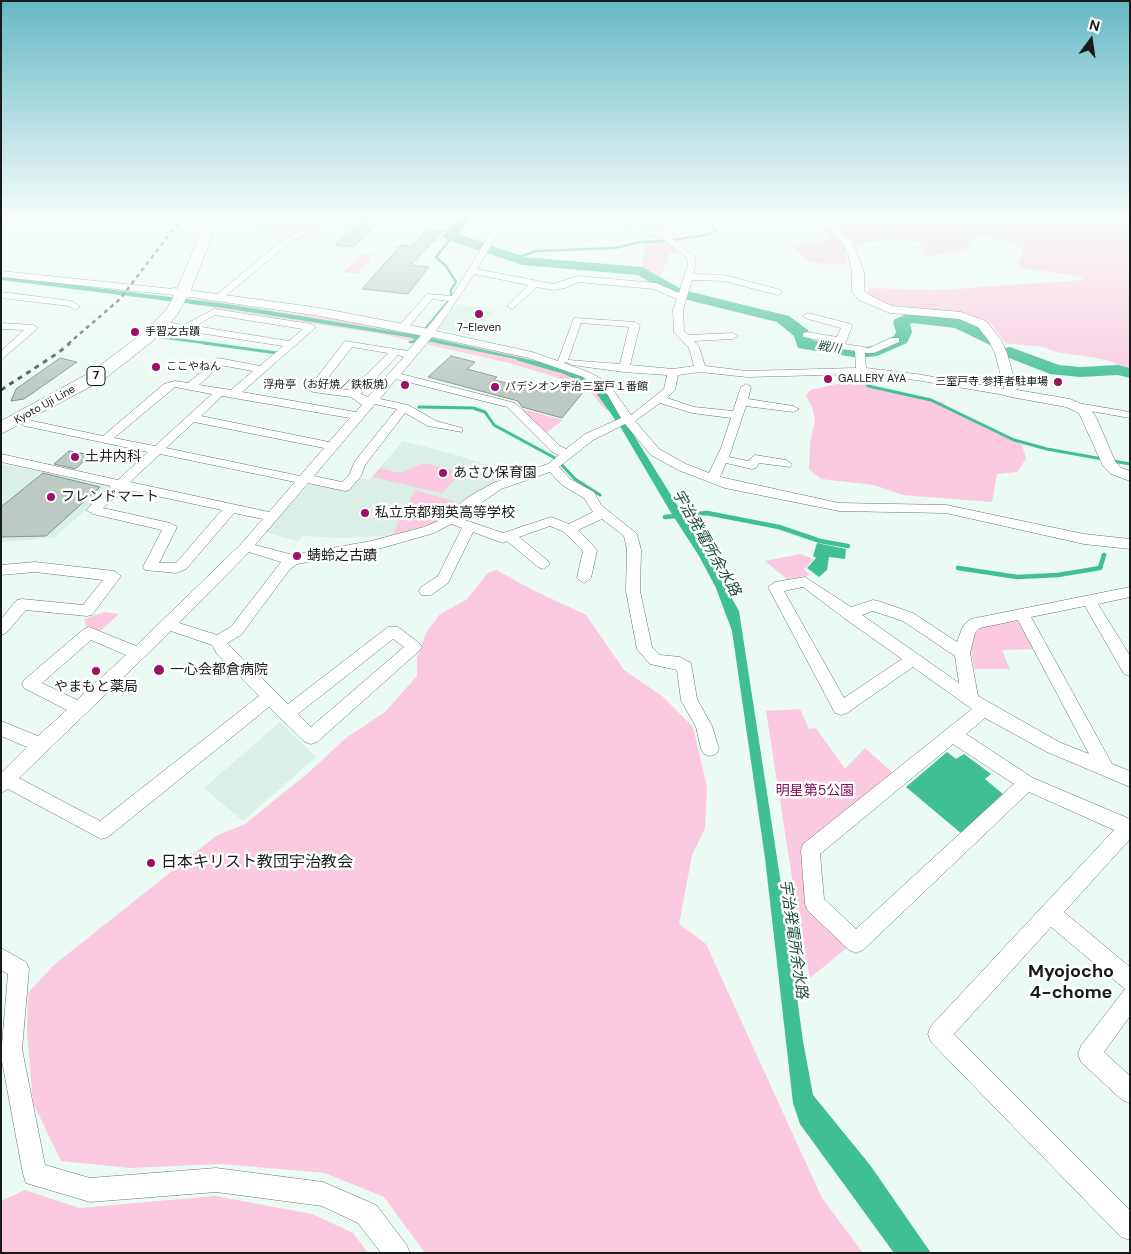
<!DOCTYPE html>
<meta charset="utf-8">
<style>
body{margin:0}
#map{position:relative;width:1131px;height:1254px;overflow:hidden;background:#ecfaf4;font-family:"DM Sans",sans-serif}
canvas{display:block}
.frame{position:absolute;inset:0;border:2px solid #171c1a;pointer-events:none}
.north{position:absolute;left:1066px;top:15px;width:50px;height:50px;-webkit-text-stroke:4px #fff;paint-order:stroke;rotate:14deg;font-size:14px;font-weight:700;line-height:20px;text-align:center;color:#171c1a}
.north::after{content:'';display:block;margin:auto;width:18px;height:22px;background:#171c1a;clip-path:polygon(50% 0,100% 100%,50% 72%,0 100%)}
</style>
<div id="map">
<canvas width="1131" height="1254"></canvas>
<div class="frame"></div>
<div class="north">N</div>
</div>
<script>
const context = document.querySelector('canvas').getContext('2d');
context.lineJoin = 'round';
function paint(path, color) {
  context.fillStyle = color;
  context.fill(path, 'evenodd');
}
function poly(rows) {
  const path = new Path2D();
  for (const r of rows) {
    path.moveTo(r[0], r[1]);
    for (let i = 2; i < r.length; i += 2) path.lineTo(r[i], r[i + 1]);
  }
  return path;
}
function strokePath(path, color, width, dash) {
  context.strokeStyle = color;
  context.lineWidth = width;
  context.lineCap = dash ? 'butt' : 'round';
  context.setLineDash(dash || []);
  context.stroke(path);
}
function drawText(font, color, halo, rows, align = 'center') {
  context.font = font + ' "DM Sans","Noto Sans JP",sans-serif';
  context.lineWidth = 5;
  context.setLineDash([]);
  context.textBaseline = 'middle';
  context.strokeStyle = halo;
  context.fillStyle = color;
  for (const [text, x, y, turn = 0] of rows) {
    context.save();
    context.translate(x, y);
    context.rotate((+turn || 0) * Math.PI / 180);
    context.textAlign = isNaN(turn) ? turn : align;
    if (halo) context.strokeText(text, 0, 0);
    context.fillText(text, 0, 0);
    context.restore();
  }
}
paint(poly([
 [457,304,472,307,493,312,471,336,438,329],
 [403,441,460,456,517,476,478,492,459,503,436,523,426,528,388,536,345,538,303,536,298,541,265,532,311,482,346,490,356,478,369,480],
 [1,464,108,485,109,489,54,538,1,542],
 [280,722,316,757,243,821,204,788]
]), '#daefe5');
paint(poly([
 [242,219,330,219,293,231,255,227],
 [817,219,1130,219,1130,377,1120,374,1116,363,1097,358,1056,352,1043,347,1005,343,993,326,968,314,892,305,884,304,866,292,870,288,937,290,1084,280,1078,276,1021,268,1017,262,1024,253,1019,246,1010,241,987,237,973,238,966,250,929,256,924,254,922,245,917,241,885,239,845,248,847,264,816,263,806,259,793,247,794,244,822,242,830,238],
 [669,242,683,252,670,253,661,276,655,277,641,270,646,243],
 [364,253,373,254,369,257,371,259,357,274,344,272],
 [200,299,358,323,514,354,585,376,617,409,606,410,585,386,509,363,386,335,188,304],
 [842,376,856,376,865,379,870,388,943,402,945,405,1022,445,1026,459,1017,472,997,474,992,502,903,495,874,485,821,479,809,469,810,443,815,421,812,407,806,396,810,390,841,383],
 [519,408,563,420,546,433],
 [423,463,452,470,451,472,460,474,442,493,372,477,380,468,400,473],
 [415,490,459,503,436,523,393,534],
 [800,554,814,559,804,569,810,575,787,579,765,561],
 [496,570,533,590,586,615,624,670,662,696,693,727,707,787,705,828,692,855,679,924,706,944,822,1198,863,1253,425,1253,384,1197,325,1173,221,1164,130,1168,61,1161,33,1103,27,1031,28,993,54,965,216,836,245,824,307,774,346,738,385,712,417,676,417,658,426,633,440,614,466,600,488,573],
 [105,612,119,614,100,631,86,626,84,619],
 [1020,621,1037,649,1002,650,1010,669,974,669,969,637,972,630,989,623],
 [800,709,809,729,816,728,845,769,865,748,894,774,805,846,812,909,848,947,810,978,803,948,766,711],
 [25,1190,79,1208,215,1196,312,1214,353,1233,368,1253,1,1253,1,1201]
]), '#fbc9e0');
paint(poly([
 [1,276,227,304,422,336,553,365,585,378,607,392,705,550,739,611,785,910,803,1041,813,1095,870,1165,931,1253,894,1253,800,1124,793,1103,765,858,732,631,716,588,699,556,670,511,621,428,592,387,551,368,535,363,407,337,224,308,1,280],
 [817,543,846,549,845,559,829,557,827,570,819,577,807,568,816,558,813,556],
 [947,752,956,759,964,754,991,774,985,779,1004,795,962,834,906,787]
]), '#40be94');
strokePath(poly([
 [516,258,536,251,615,248,640,242,668,241,710,234,716,230,709,219],
 [426,328,451,298,451,290,456,282,446,266,436,257,452,237],
 [160,337,213,344],
 [410,342,413,342,419,335]
]), '#40be94', 2.5);
strokePath(poly([
 [204,343,277,353],
 [518,359,559,371],
 [863,374,868,386,931,400,1014,440,1047,449,1130,464],
 [419,407,473,408,485,412,494,425,555,458],
 [562,465,575,479,600,495]
]), '#40be94', 3);
strokePath(poly([
 [675,512,686,510,689,513],
 [665,517,707,513,779,527,820,541,848,546],
 [958,568,1017,577,1058,575,1100,568,1104,555]
]), '#40be94', 4.5);
paint(poly([
 [456,219,470,219,459,234,524,257,642,267,683,290,789,316,808,330,812,340,859,348,873,346,894,336,896,332,893,322,895,319,909,313,944,315,967,321,996,336,998,340,996,344,990,345,955,328,912,323,910,324,912,332,907,343,877,356,859,358,804,349,798,348,794,336,777,322,672,296,638,275,522,265,445,239,443,236,456,219],
 [1010,347,1059,365,1080,367,1118,365,1130,368,1130,378,1118,375,1080,377,1050,374,1004,356,1001,352,1004,348,1010,347]
]), '#40be94');
const building = poly([
 [361,221,379,223,353,247,335,245,361,221],
 [428,229,443,231,411,265,429,267,408,294,362,289,401,245,412,246,428,229],
 [451,356,475,362,467,369,497,377,494,380,543,392,551,383,584,391,562,418,522,407,518,401,428,377,451,356],
 [60,358,77,362,24,399,11,401,16,389,60,358],
 [69,451,91,455,75,469,54,464,69,451],
 [43,473,100,487,46,536,1,537,1,507,43,473]
]);
paint(building, '#bdcac4');
strokePath(building, '#88948e', 1);
const minor = poly([
 [333,219,346,219,293,240,222,299,214,297,287,236,333,219],
 [499,219,507,219,477,269,553,284,578,276,656,283,679,293,688,264,686,257,661,237,627,231,631,229,660,232,663,219,671,219,667,234,694,256,696,264,693,274,724,275,781,290,781,294,778,295,724,281,692,280,683,310,684,331,688,335,733,333,738,336,733,339,694,341,699,347,705,366,747,371,856,368,855,351,835,348,835,343,803,337,803,333,807,332,837,337,841,328,805,318,803,316,808,313,851,324,852,326,845,344,869,348,891,338,899,338,899,342,874,353,865,353,866,368,916,374,1011,390,1017,393,1011,396,916,380,861,374,747,377,700,372,678,375,675,390,667,398,694,407,733,411,741,387,746,384,751,387,748,399,793,406,799,409,793,412,746,406,729,457,748,461,755,455,786,460,792,464,790,467,759,463,756,468,752,469,726,463,720,477,839,503,946,505,1084,534,1130,539,1130,549,1084,544,946,513,839,511,725,488,678,470,651,455,625,424,593,440,559,467,570,479,594,492,601,505,637,534,641,550,640,591,652,647,660,655,680,657,691,663,697,699,712,726,719,749,716,754,710,756,704,754,701,749,696,727,681,700,677,670,650,664,637,649,626,591,627,550,624,536,602,519,578,530,597,550,591,578,584,583,577,578,583,551,564,532,550,526,519,537,548,561,550,564,543,569,538,567,507,541,503,543,473,532,448,583,431,595,421,595,419,591,421,587,438,576,462,528,451,524,434,533,371,551,297,564,290,569,241,635,227,643,288,704,388,627,398,627,419,643,422,647,419,651,317,742,311,744,305,742,269,707,108,837,101,839,8,789,1,793,1,773,27,747,1,736,1,721,38,736,67,710,24,688,22,684,24,680,84,629,89,627,136,646,241,544,263,519,234,513,186,569,176,573,145,570,143,567,162,530,93,514,86,510,111,486,1,462,1,454,118,480,148,452,25,426,16,421,16,417,20,416,33,421,103,436,164,384,175,381,188,383,218,358,260,366,283,346,161,327,156,324,161,321,184,325,214,309,311,324,316,327,242,392,356,412,362,405,351,397,313,392,308,389,345,341,408,351,449,301,432,299,407,329,398,327,427,294,452,296,499,219],
 [474,274,528,285,507,306,512,309,537,287,553,290,565,288,579,282,654,289,677,299,673,310,674,332,689,348,694,366,673,369,630,365,640,325,635,322,574,318,558,361,532,352,436,331,474,274],
 [215,315,303,329,289,341,195,326,215,315],
 [581,323,629,327,620,364,568,360,581,323],
 [432,337,529,358,583,377,607,394,621,418,585,434,566,449,560,446,515,403,401,374,432,337],
 [352,347,388,353,351,390,321,387,352,347],
 [398,355,404,357,368,397,361,394,398,355],
 [567,362,572,365,624,372,667,375,664,389,631,415,608,383,591,373,564,363,567,362],
 [220,365,253,371,231,390,199,385,220,365],
 [396,379,507,407,552,452,559,455,548,464,493,483,470,496,438,521,424,527,371,541,293,555,255,545,308,483,345,491,349,490,361,476,365,465,405,413,428,426,462,432,462,428,436,421,408,405,380,399,396,379],
 [175,387,212,394,155,446,114,438,175,387],
 [222,396,350,418,329,442,201,416,222,396],
 [660,403,692,413,731,418,721,448,709,473,686,464,659,449,635,421,660,403],
 [375,404,397,409,355,461,349,475,342,482,314,476,375,404],
 [194,422,324,448,300,476,166,448,194,422],
 [160,454,295,482,269,512,130,482,160,454],
 [550,472,562,485,584,498,593,512,569,524,551,517,503,533,459,518,501,489,550,472],
 [124,489,222,510,176,563,159,563,177,527,170,523,103,508,124,489],
 [249,552,281,562,231,627,217,635,179,623,249,552],
 [171,631,212,645,217,654,259,696,100,821,19,778,171,631],
 [393,639,404,647,311,727,298,714,393,639],
 [91,640,126,655,77,700,42,683,91,640],
 [1,271,173,289,178,292,173,295,1,277,1,271],
 [1,292,72,301,80,307,75,310,69,306,1,298,1,292],
 [1,323,33,325,38,328,1,360,1,351,24,330,1,329,1,323],
 [1077,403,1130,412,1130,418,1073,408,1073,404,1077,403],
 [35,562,114,571,121,576,92,615,87,616,26,610,6,633,1,635,1,619,17,600,22,599,83,605,103,580,35,572,1,575,1,565,35,562],
 [805,577,851,607,873,600,878,601,913,613,957,642,963,626,971,619,1130,587,1130,597,1098,604,1130,656,1130,676,1124,674,1085,606,1031,617,1112,764,1130,771,1130,787,1047,752,985,718,966,734,1033,778,1130,819,1130,839,1064,912,1130,967,1130,1016,1104,1052,1130,1076,1130,1103,1122,1100,1081,1062,1078,1054,1081,1046,1125,989,1051,927,954,1034,1130,1210,1130,1240,1121,1237,931,1042,928,1034,931,1026,1114,830,1029,792,863,950,856,953,849,950,808,911,805,904,801,850,803,844,972,709,913,667,847,713,841,715,835,713,768,587,775,582,805,577],
 [803,587,844,618,902,659,844,698,784,591,803,587],
 [873,611,903,621,955,656,959,683,862,615,873,611],
 [1018,620,1089,754,1059,742,978,696,970,653,975,633,980,628,1018,620],
 [953,744,1014,784,856,929,824,899,820,854,953,744],
 [1,948,26,962,29,969,22,1049,45,1165,90,1178,216,1168,323,1182,376,1205,406,1244,410,1253,381,1253,358,1223,322,1206,216,1192,90,1202,26,1183,23,1174,1,1056,8,974,1,970,1,948]
]);
const tertiary = poly([
 [820,219,831,219,852,242,864,272,864,291,867,294,892,306,961,312,986,321,1001,340,1007,353,1017,390,1070,399,1089,407,1096,417,1115,461,1121,468,1130,471,1130,481,1111,474,1103,466,1079,413,1066,407,1006,396,995,353,989,341,978,327,959,319,890,313,859,300,852,292,852,272,848,254,842,243,820,219],
 [173,288,320,308,429,329,435,333,429,337,320,316,169,294,169,290,173,288]
]);
const primary = poly([
 [206,219,219,219,190,292,177,315,154,340,103,380,1,434,1,421,91,372,142,334,166,310,176,292,206,219]
]);
strokePath(minor, '#6a7670', 1);
strokePath(tertiary, '#6a7670', 1);
strokePath(primary, '#6a7670', 1);
paint(minor, '#fff');
paint(tertiary, '#fff');
paint(primary, '#fff');
strokePath(poly([
 [68,344,120,299,181,219]
]), '#4f5754', 2.5, [4, 4]);
strokePath(poly([
 [1,390,58,353,70,343]
]), '#4f5754', 3, [5, 5]);
const sky = context.createLinearGradient(0, 0, 0, 395);
sky.addColorStop(0, '#65b8c6');
sky.addColorStop(0.55, '#f6fdfa');
sky.addColorStop(1, '#f6fdfa00');
context.fillStyle = sky;
context.fillRect(0, 0, 1131, 395);
for (const [x, y, r, color] of [
 [479,314,5,"#991267"],
 [135,332,5,"#991267"],
 [156,367,5,"#991267"],
 [828,379,5,"#991267"],
 [1058,382,5,"#991267"],
 [405,385,5,"#991267"],
 [495,387,5,"#991267"],
 [75,457,5,"#991267"],
 [443,473,5,"#991267"],
 [51,497,5,"#991267"],
 [365,513,5,"#991267"],
 [297,556,5,"#991267"],
 [159,670,6,"#991267"],
 [96,671,5,"#991267"],
 [151,863,5,"#991267"]
]) {
  const dot = new Path2D();
  dot.arc(x, y, r, 0, 2 * Math.PI);
  context.fillStyle = color;
  context.fill(dot);
  strokePath(dot, '#fff', 2);
}
drawText('11px', '#171c1a', '#fff', [
 ["7-Eleven",479,328,"center"],
 ["手習之古蹟",145,332],
 ["ここやねん",166,367],
 ["GALLERY AYA",838,379],
 ["三室戸寺 参拝者駐車場",1048,382,"right"],
 ["浮舟亭（お好焼／鉄板焼）",395,385,"right"],
 ["パデシオン宇治三室戸１番館",505,387]
], 'left');
drawText('11px', '#171c1a', '#fff', [
 ["Kyoto Uji Line",45,405,-29]
]);
drawText('italic 12px', '#194c3a', '#fff', [
 ["戦川",829,348,8]
]);
for (const [x, y, w] of [
 [96,376,18]
]) {
  const box = new Path2D();
  box.roundRect(x - w / 2, y - 9.5, w, 19, 4);
  context.fillStyle = '#fff';
  context.fill(box);
  strokePath(box, '#171c1a', 1);
}
drawText('bold 12px', '#171c1a', null, [
 ["7",96,376]
]);
drawText('14px', '#171c1a', '#fff', [
 ["土井内科",85,457],
 ["あさひ保育園",453,473],
 ["フレンドマート",61,497],
 ["私立京都翔英高等学校",375,513],
 ["蜻蛉之古蹟",307,556],
 ["一心会都倉病院",170,670],
 ["やまもと薬局",96,687,"center"]
], 'left');
drawText('14px', '#801056', '#fff', [
 ["明星第5公園",815,791]
]);
drawText('italic 15px', '#194c3a', '#fff', [
 ["宇治発電所余水路",706,543,60],
 ["宇治発電所余水路",793,939,82]
]);
drawText('16px', '#171c1a', '#fff', [
 ["日本キリスト教団宇治教会",161,863]
], 'left');
drawText('bold 18px', '#171c1a', '#fff', [
 ["Myojocho",1071,972],
 ["4-chome",1071,993]
]);
</script>
